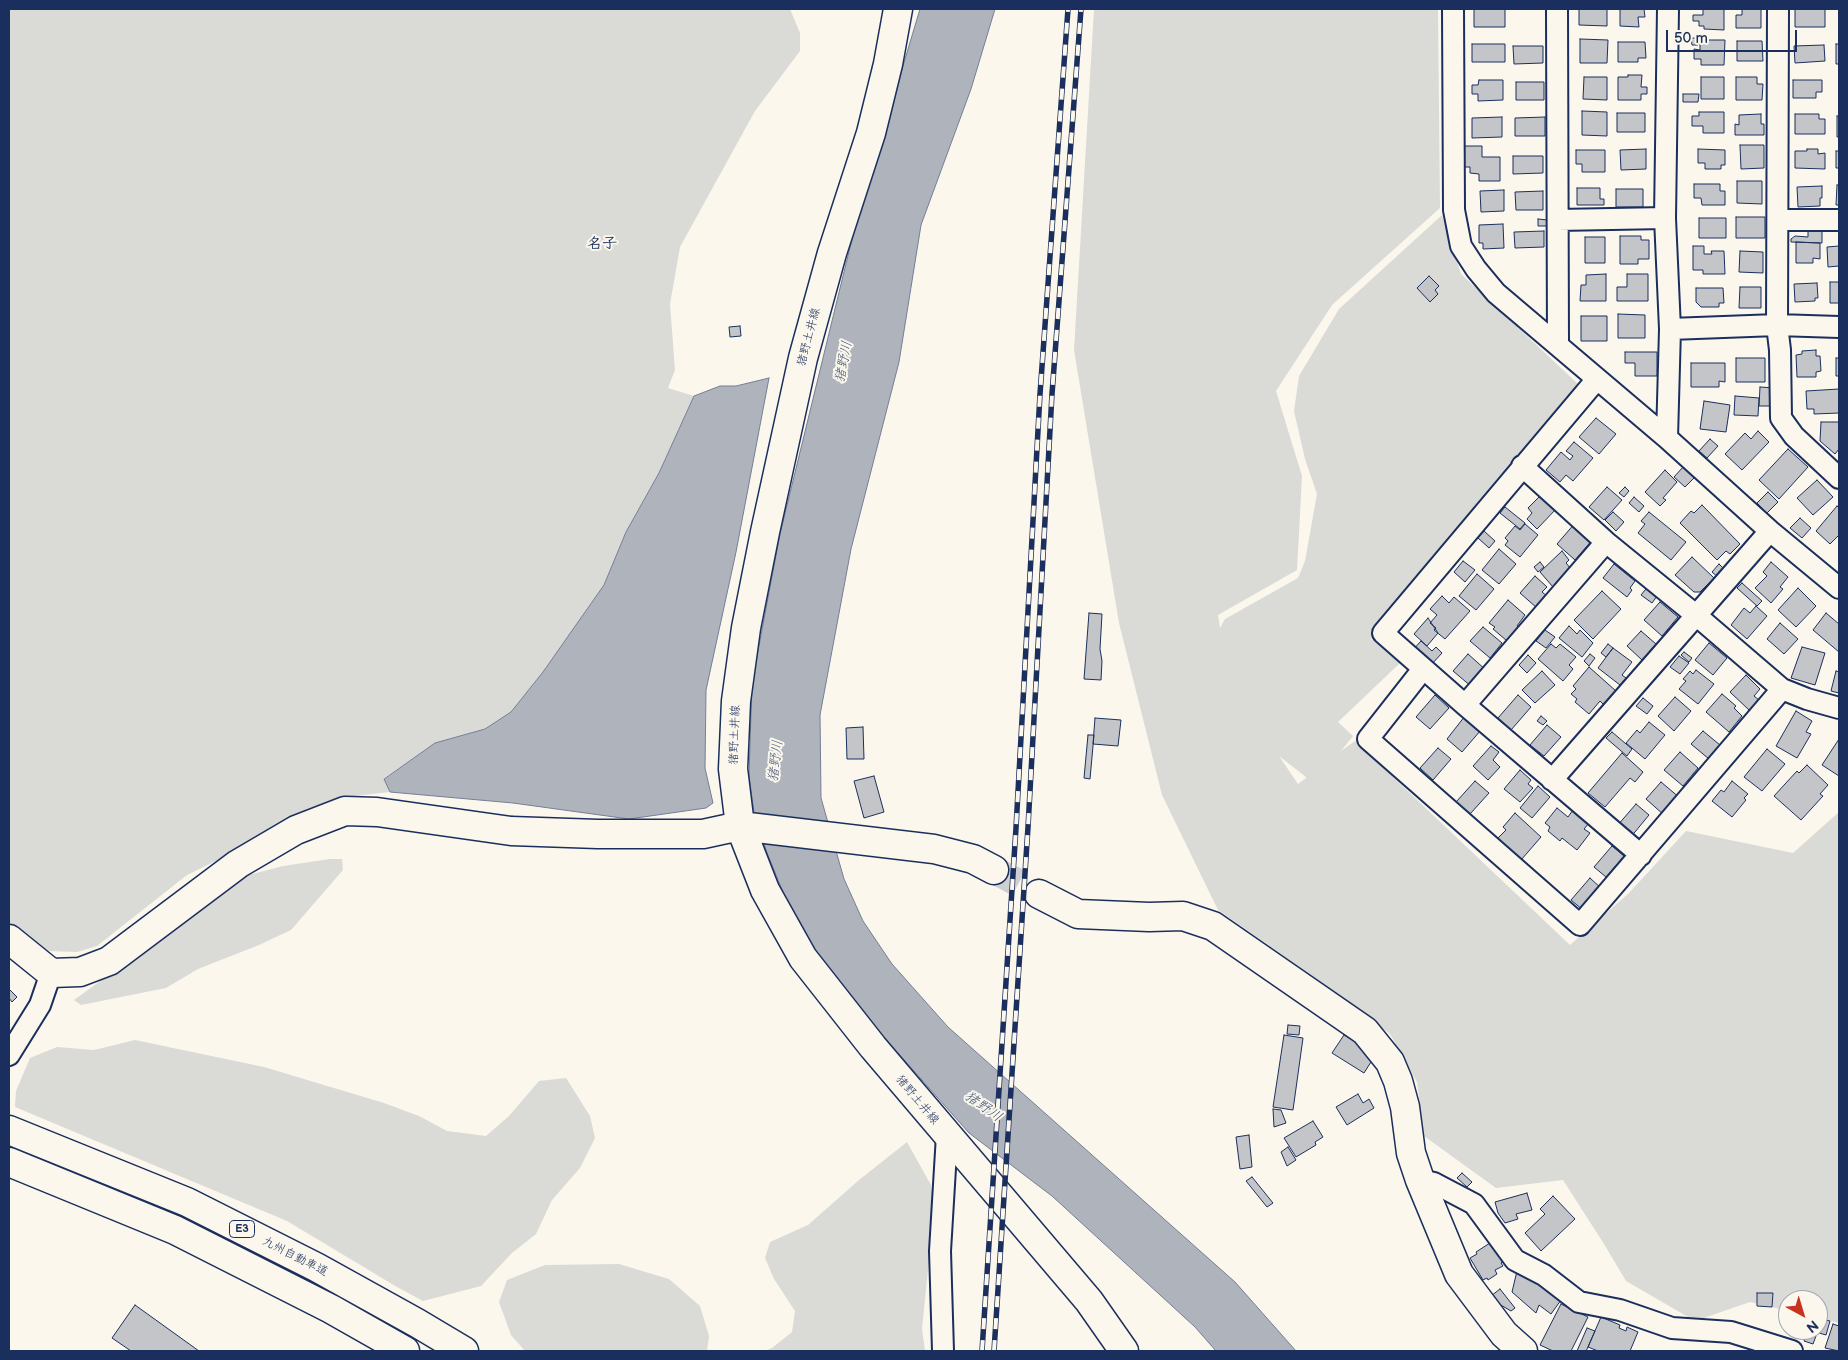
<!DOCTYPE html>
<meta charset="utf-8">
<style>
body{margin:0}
#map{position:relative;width:1848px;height:1360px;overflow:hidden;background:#fbf7ec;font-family:"Balsamiq Sans",sans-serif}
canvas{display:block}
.frame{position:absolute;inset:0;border:10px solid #1b2f5e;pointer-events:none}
.north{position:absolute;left:1778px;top:1290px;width:50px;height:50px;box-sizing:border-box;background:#fbf7ec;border:1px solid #a1a7b3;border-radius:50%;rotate:141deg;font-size:14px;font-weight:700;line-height:20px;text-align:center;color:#1b2f5e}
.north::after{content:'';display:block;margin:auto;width:18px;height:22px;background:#c8321e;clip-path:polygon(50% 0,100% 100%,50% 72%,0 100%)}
.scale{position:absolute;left:1666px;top:30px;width:131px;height:22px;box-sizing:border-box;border:2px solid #1b2f5e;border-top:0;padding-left:6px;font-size:15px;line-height:18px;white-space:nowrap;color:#1b2f5e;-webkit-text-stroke:4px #fbf7ec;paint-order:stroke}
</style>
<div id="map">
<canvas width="1848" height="1360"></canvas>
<div class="frame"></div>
<div class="north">N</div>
<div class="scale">50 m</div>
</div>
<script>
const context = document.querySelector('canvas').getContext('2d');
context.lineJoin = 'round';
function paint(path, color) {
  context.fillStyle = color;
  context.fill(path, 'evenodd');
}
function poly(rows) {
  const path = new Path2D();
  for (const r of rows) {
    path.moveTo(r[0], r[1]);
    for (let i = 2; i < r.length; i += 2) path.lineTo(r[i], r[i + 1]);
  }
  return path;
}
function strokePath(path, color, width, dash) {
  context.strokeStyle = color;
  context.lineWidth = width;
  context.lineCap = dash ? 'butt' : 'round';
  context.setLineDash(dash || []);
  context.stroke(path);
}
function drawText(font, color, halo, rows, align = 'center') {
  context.font = font + ' "Balsamiq Sans","Klee One",sans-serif';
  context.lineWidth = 4;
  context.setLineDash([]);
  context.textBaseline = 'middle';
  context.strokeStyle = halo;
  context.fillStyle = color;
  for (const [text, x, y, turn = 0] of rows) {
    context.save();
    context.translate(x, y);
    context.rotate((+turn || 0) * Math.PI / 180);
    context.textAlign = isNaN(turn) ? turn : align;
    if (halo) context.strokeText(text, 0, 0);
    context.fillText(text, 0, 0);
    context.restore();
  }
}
paint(poly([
 [9,9,790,9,800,33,800,51,755,111,680,247,670,304,675,370,668,388,694,396,659,473,626,532,604,585,543,672,511,712,485,729,435,743,384,778,390,792,345,797,307,809,220,859,187,875,97,946,77,952,49,951,29,945,9,926],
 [1094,9,1438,10,1440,208,1332,305,1276,391,1302,476,1297,570,1218,615,1220,628,1225,619,1298,578,1305,561,1317,494,1305,459,1294,411,1299,376,1339,309,1442,215,1461,274,1578,384,1371,639,1400,663,1338,722,1353,736,1341,751,1355,741,1570,945,1629,893,1686,831,1793,853,1839,812,1839,1323,1818,1318,1818,1300,1788,1300,1788,1311,1750,1302,1695,1321,1626,1281,1604,1244,1563,1180,1496,1188,1424,1136,1417,1082,1390,1034,1310,974,1218,910,1162,795,1119,623,1074,350],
 [1279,756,1306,777,1306,778,1298,784],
 [330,859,342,859,343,870,291,930,259,945,198,969,166,988,81,1005,74,1000,245,876,283,866],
 [135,1040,264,1067,384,1103,419,1116,447,1131,486,1136,509,1116,539,1081,566,1078,590,1116,595,1138,580,1168,552,1200,536,1234,512,1253,481,1286,423,1301,397,1287,287,1221,15,1107,16,1091,30,1058,57,1047,94,1050],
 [907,1142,931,1185,934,1210,922,1329,925,1351,764,1351,772,1348,792,1332,795,1311,774,1279,765,1258,770,1242,808,1225,859,1180],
 [619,1264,669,1279,700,1306,709,1336,707,1351,525,1351,511,1335,499,1302,507,1280,545,1265]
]), '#dadad7');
const water = poly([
 [920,9,995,9,971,89,921,225,899,362,851,549,820,715,821,798,844,879,863,921,892,964,948,1027,1235,1282,1296,1351,1216,1351,1195,1327,1052,1196,969,1133,850,999,801,936,767,853,754,812,749,776,752,683,780,534,855,227,920,9],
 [769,378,736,552,706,690,705,768,713,803,706,808,629,819,513,803,390,792,384,779,435,743,485,729,511,712,543,672,604,585,626,532,659,473,694,396,720,386,736,386,769,378]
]);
paint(water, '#afb3bb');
strokePath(water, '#747e96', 1);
const building = poly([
 [1474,9,1505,9,1505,27,1474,27,1474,9],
 [1579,9,1607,9,1607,26,1579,25,1579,9],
 [1620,9,1644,9,1645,17,1638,17,1639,27,1620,26,1620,9],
 [1703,9,1724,9,1724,30,1704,29,1704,26,1699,26,1699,21,1693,21,1693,15,1703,15,1703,9],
 [1742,9,1761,9,1761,28,1736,28,1736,15,1742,15,1742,9],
 [1795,9,1825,9,1825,27,1795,27,1795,9],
 [1691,38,1698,38,1698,45,1692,45,1691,38],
 [1580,39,1608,40,1607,63,1580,63,1580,39],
 [1700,40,1725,40,1724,65,1701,65,1701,59,1694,59,1694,49,1700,50,1700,40],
 [1737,41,1762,41,1763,61,1737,61,1737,41],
 [1618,42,1645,42,1646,58,1638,58,1638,62,1618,62,1618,42],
 [1472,44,1505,44,1505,62,1472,62,1472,44],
 [1836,44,1839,44,1839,64,1836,64,1836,44],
 [1824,45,1825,61,1795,63,1794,46,1824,45],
 [1513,46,1543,46,1543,63,1514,64,1513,46],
 [1628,75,1642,75,1641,87,1647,87,1647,94,1641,94,1641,100,1618,100,1618,77,1628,77,1628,75],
 [1584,77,1607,77,1607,100,1583,99,1584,77],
 [1701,77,1724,77,1724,99,1701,99,1701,77],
 [1736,77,1757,77,1757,84,1763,84,1762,100,1736,100,1736,77],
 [1479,80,1503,80,1503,100,1478,101,1478,94,1472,94,1472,85,1478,85,1479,80],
 [1793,80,1822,80,1822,92,1816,92,1816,98,1793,98,1793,80],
 [1516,82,1544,82,1544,100,1516,100,1516,82],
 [1683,94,1699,94,1698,102,1683,102,1683,94],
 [1582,111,1607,112,1607,136,1582,135,1582,111],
 [1699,112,1724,112,1724,133,1703,133,1703,126,1692,126,1692,116,1699,116,1699,112],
 [1617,113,1645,113,1645,132,1617,132,1617,113],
 [1761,114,1761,124,1764,124,1764,135,1735,135,1735,124,1739,125,1739,115,1761,114],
 [1795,114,1819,114,1819,119,1825,119,1825,134,1795,134,1795,114],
 [1837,116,1839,116,1839,137,1837,137,1837,116],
 [1502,117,1502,137,1472,138,1472,118,1502,117],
 [1545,117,1545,136,1515,136,1515,118,1545,117],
 [1740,145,1764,145,1764,168,1741,169,1740,145],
 [1464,146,1482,146,1482,157,1500,157,1500,181,1479,181,1479,174,1470,173,1470,167,1464,167,1464,146],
 [1646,149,1646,169,1621,170,1620,150,1646,149],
 [1698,149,1725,150,1725,165,1721,165,1721,169,1705,169,1705,163,1698,163,1698,149],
 [1807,149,1818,149,1818,154,1825,153,1825,169,1795,168,1795,151,1807,151,1807,149],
 [1576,150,1605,150,1605,172,1582,172,1582,164,1576,164,1576,150],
 [1836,151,1839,151,1839,168,1836,168,1836,151],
 [1513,156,1543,156,1543,173,1513,174,1513,156],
 [1737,181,1762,181,1762,204,1737,203,1737,181],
 [1694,184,1720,184,1720,191,1725,191,1725,205,1702,205,1701,198,1694,198,1694,184],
 [1837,185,1839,185,1839,205,1836,205,1837,185],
 [1822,186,1822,198,1820,198,1820,206,1798,207,1797,187,1822,186],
 [1577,188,1600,188,1600,199,1604,199,1604,205,1577,205,1577,188],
 [1616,189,1643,189,1643,207,1616,207,1616,189],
 [1504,190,1504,211,1481,212,1480,191,1504,190],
 [1543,191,1543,210,1516,210,1515,192,1543,191],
 [1736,217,1765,217,1765,238,1736,238,1736,217],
 [1699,218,1726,218,1726,238,1699,238,1699,218],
 [1538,219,1548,220,1548,226,1538,226,1538,219],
 [1503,224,1504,248,1483,249,1483,243,1479,243,1479,225,1503,224],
 [1808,230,1822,230,1822,243,1791,242,1791,239,1795,236,1808,237,1808,230],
 [1544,231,1544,247,1515,248,1514,232,1544,231],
 [1620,236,1641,236,1641,240,1649,240,1649,259,1638,259,1638,264,1620,264,1620,236],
 [1585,237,1605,237,1605,263,1585,263,1585,237],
 [1796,242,1820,243,1820,259,1813,258,1813,263,1796,263,1796,242],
 [1693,246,1704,246,1704,254,1712,254,1711,251,1724,251,1725,274,1703,274,1703,270,1693,270,1693,246],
 [1839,246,1839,266,1828,267,1827,247,1839,246],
 [1740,251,1763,252,1763,273,1739,272,1740,251],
 [1606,274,1606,301,1580,301,1581,285,1586,285,1586,275,1606,274],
 [1627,274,1648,274,1648,301,1617,301,1617,287,1627,287,1627,274],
 [1429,276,1439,286,1435,290,1438,294,1430,302,1417,288,1429,276],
 [1830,282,1839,282,1839,303,1830,303,1830,282],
 [1817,283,1818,298,1815,298,1815,301,1795,302,1794,284,1817,283],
 [1740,287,1761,287,1761,308,1739,308,1740,287],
 [1696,288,1723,288,1724,303,1719,303,1719,307,1701,307,1696,302,1696,288],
 [1618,314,1645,315,1645,338,1618,338,1618,314],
 [1581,316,1607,316,1607,341,1581,341,1581,316],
 [740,326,741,336,730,337,729,327,740,326],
 [1816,350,1816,356,1820,356,1821,371,1816,372,1816,377,1797,377,1796,355,1802,354,1802,351,1816,350],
 [1625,352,1657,352,1657,376,1635,376,1635,363,1625,363,1625,352],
 [1736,358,1765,358,1765,382,1736,382,1736,358],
 [1836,358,1839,358,1839,376,1836,376,1836,358],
 [1691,363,1725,363,1725,382,1719,381,1719,387,1691,387,1691,363],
 [1760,387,1775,388,1774,406,1759,406,1760,387],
 [1839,389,1839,413,1814,414,1814,409,1807,409,1806,391,1839,389],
 [1735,396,1759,398,1758,416,1734,415,1735,396],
 [1704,401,1730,405,1726,432,1700,429,1704,401],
 [1596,418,1616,434,1599,454,1579,437,1596,418],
 [1821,422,1839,422,1839,449,1835,454,1820,441,1821,422],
 [1758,431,1769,442,1742,470,1725,454,1745,433,1751,439,1758,431],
 [1710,439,1718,446,1707,458,1699,451,1710,439],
 [1574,442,1593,458,1573,481,1566,475,1560,482,1546,470,1561,452,1570,460,1573,456,1566,451,1574,442],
 [1788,449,1808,467,1779,499,1759,480,1788,449],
 [1684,466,1696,476,1685,487,1674,477,1684,466],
 [1665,470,1677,482,1663,498,1666,500,1660,506,1645,492,1665,470],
 [1817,480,1833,497,1813,515,1797,498,1817,480],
 [1607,487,1622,500,1604,520,1589,507,1607,487],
 [1625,487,1629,491,1624,497,1619,493,1625,487],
 [1768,492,1778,502,1767,513,1757,503,1768,492],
 [1542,494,1557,508,1537,529,1527,519,1532,513,1528,508,1542,494],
 [1634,497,1644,506,1639,512,1629,503,1634,497],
 [1702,505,1740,544,1730,554,1726,551,1717,560,1680,523,1691,511,1694,513,1702,505],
 [1837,506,1839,508,1839,535,1830,544,1816,531,1837,506],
 [1505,507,1525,523,1520,529,1500,513,1505,507],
 [1613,512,1624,522,1616,531,1605,520,1613,512],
 [1649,512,1686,542,1671,560,1638,533,1645,524,1641,521,1649,512],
 [1800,518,1811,528,1802,538,1790,528,1800,518],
 [1576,522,1594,538,1575,560,1557,544,1576,522],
 [1525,524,1538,535,1520,557,1505,545,1508,541,1505,538,1515,526,1520,530,1525,524],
 [1484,531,1495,541,1489,548,1478,538,1484,531],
 [1499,549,1516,564,1499,584,1482,570,1499,549],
 [1562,551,1569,560,1566,563,1572,570,1553,587,1540,572,1562,551],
 [1692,557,1714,578,1700,592,1694,592,1675,575,1692,557],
 [1463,561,1475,570,1465,582,1454,572,1463,561],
 [1540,562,1544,567,1538,572,1534,567,1540,562],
 [1771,562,1788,577,1780,587,1783,589,1771,603,1755,588,1767,576,1763,572,1771,562],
 [1614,564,1635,581,1630,588,1632,590,1627,597,1603,578,1614,564],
 [1719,564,1725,570,1719,578,1712,572,1719,564],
 [1477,574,1494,589,1476,610,1459,596,1477,574],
 [1535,576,1547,587,1542,592,1548,597,1537,608,1520,593,1535,576],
 [1742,583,1762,601,1757,606,1737,588,1742,583],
 [1650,584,1660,592,1652,603,1641,595,1650,584],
 [1798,588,1816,606,1796,627,1778,610,1798,588],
 [1602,591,1621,609,1593,639,1574,620,1602,591],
 [1442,596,1449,603,1454,597,1470,611,1445,639,1434,630,1436,628,1430,623,1437,615,1430,609,1442,596],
 [1508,600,1525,615,1517,626,1525,632,1513,646,1493,629,1495,627,1489,623,1508,600],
 [1660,602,1678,617,1662,636,1644,620,1660,602],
 [1756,606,1767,616,1747,639,1731,625,1744,608,1750,613,1756,606],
 [1089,613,1102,614,1100,649,1102,661,1101,680,1084,679,1089,613],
 [1826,613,1839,624,1839,652,1813,630,1826,613],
 [1428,618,1438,633,1427,646,1414,634,1428,618],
 [1780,623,1798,639,1784,654,1767,639,1780,623],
 [1569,626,1577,634,1580,630,1593,643,1582,657,1559,638,1569,626],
 [1483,627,1502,643,1490,658,1470,641,1483,627],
 [1545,630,1555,637,1546,648,1536,641,1545,630],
 [1641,631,1656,644,1642,660,1627,646,1641,631],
 [1421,641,1432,651,1436,647,1442,653,1431,665,1411,652,1421,641],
 [1709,643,1727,658,1713,675,1695,660,1709,643],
 [1551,644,1556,648,1560,644,1576,657,1569,665,1573,669,1563,681,1538,659,1551,644],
 [1608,644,1613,648,1606,657,1601,653,1608,644],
 [1802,647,1825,653,1815,685,1791,678,1802,647],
 [1613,648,1632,662,1622,675,1626,678,1620,685,1598,668,1613,648],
 [1684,652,1692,658,1689,662,1681,655,1684,652],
 [1468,654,1487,671,1472,687,1453,671,1468,654],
 [1590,654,1595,658,1589,666,1584,661,1590,654],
 [1528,655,1536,663,1527,673,1519,665,1528,655],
 [1679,656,1689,663,1680,674,1670,667,1679,656],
 [1589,667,1616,691,1604,705,1600,701,1589,714,1575,702,1577,699,1571,694,1576,689,1573,686,1589,667],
 [1696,670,1714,684,1698,704,1679,689,1686,681,1683,679,1690,671,1693,674,1696,670],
 [1542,671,1555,685,1535,703,1522,690,1542,671],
 [1836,671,1839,672,1839,693,1831,691,1836,671],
 [1746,675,1760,689,1754,696,1759,700,1749,710,1730,692,1746,675],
 [1722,694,1736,706,1734,708,1742,716,1729,732,1706,712,1722,694],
 [1435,695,1449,708,1430,729,1416,717,1435,695],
 [1518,695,1531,707,1511,730,1498,718,1518,695],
 [1675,697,1691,711,1674,731,1658,716,1675,697],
 [1643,698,1653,706,1647,714,1636,706,1643,698],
 [1796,711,1812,721,1806,732,1811,734,1797,758,1776,746,1796,711],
 [1465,716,1481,730,1462,752,1447,739,1465,716],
 [1541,716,1547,721,1543,725,1537,721,1541,716],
 [1095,718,1121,720,1118,746,1093,744,1095,718],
 [1649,722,1665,735,1645,759,1626,743,1637,730,1640,733,1649,722],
 [1547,725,1561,737,1544,756,1530,745,1547,725],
 [863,727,864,759,847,759,846,728,863,727],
 [1703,731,1720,745,1709,759,1691,744,1703,731],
 [1612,732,1632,749,1627,756,1606,738,1612,732],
 [1088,735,1094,735,1090,779,1084,778,1088,735],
 [1839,739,1839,776,1822,765,1839,739],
 [1491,746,1499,752,1493,760,1500,767,1488,780,1473,766,1491,746],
 [1438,748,1451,759,1433,780,1420,768,1438,748],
 [1767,749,1785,764,1762,791,1744,777,1767,749],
 [1680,752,1698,768,1683,786,1664,770,1680,752],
 [1622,753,1643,772,1635,782,1630,778,1605,807,1588,793,1622,753],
 [1807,765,1828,785,1820,794,1823,796,1801,820,1774,796,1797,771,1799,773,1807,765],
 [1520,770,1531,780,1528,784,1533,788,1520,802,1504,789,1520,770],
 [874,776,884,812,864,818,854,781,874,776],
 [1475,781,1489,793,1470,814,1456,802,1475,781],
 [1732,781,1748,794,1744,798,1746,800,1732,817,1712,801,1721,790,1724,792,1732,781],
 [1661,782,1680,798,1664,815,1646,799,1661,782],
 [1538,786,1550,797,1532,818,1520,808,1538,786],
 [1636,804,1649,815,1630,838,1617,826,1636,804],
 [1557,808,1568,817,1573,810,1589,823,1584,829,1590,833,1577,850,1562,838,1560,841,1548,831,1550,827,1545,823,1557,808],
 [1515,813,1541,837,1521,860,1497,839,1506,830,1503,827,1515,813],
 [1612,846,1624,856,1606,877,1594,867,1612,846],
 [1590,878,1602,889,1583,910,1571,900,1590,878],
 [9,989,17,997,12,1002,9,998,9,989],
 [1288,1025,1300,1026,1299,1035,1287,1034,1288,1025],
 [1284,1035,1303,1038,1293,1110,1273,1107,1284,1035],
 [1344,1035,1354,1041,1357,1036,1376,1054,1364,1073,1332,1053,1344,1035],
 [1358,1094,1363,1103,1369,1099,1374,1108,1347,1125,1336,1107,1358,1094],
 [1273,1109,1281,1110,1286,1123,1274,1127,1273,1109],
 [1313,1121,1323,1137,1315,1142,1316,1145,1296,1157,1284,1138,1313,1121],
 [1249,1135,1252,1167,1240,1169,1236,1137,1249,1135],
 [1288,1147,1296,1160,1287,1166,1281,1152,1288,1147],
 [1462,1173,1472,1182,1467,1187,1457,1178,1462,1173],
 [1252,1177,1273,1203,1267,1207,1246,1181,1252,1177],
 [1527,1193,1532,1210,1516,1214,1518,1219,1505,1223,1498,1213,1495,1202,1527,1193],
 [1553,1196,1575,1219,1541,1251,1525,1233,1545,1214,1540,1209,1553,1196],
 [1490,1243,1493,1249,1496,1248,1504,1260,1501,1263,1503,1266,1495,1270,1497,1274,1488,1280,1487,1278,1483,1280,1470,1258,1477,1254,1476,1252,1490,1243],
 [1517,1271,1540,1282,1561,1300,1551,1314,1539,1305,1536,1313,1512,1292,1517,1271],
 [1500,1289,1515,1308,1511,1311,1499,1304,1491,1296,1500,1289],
 [1757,1293,1773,1293,1772,1307,1757,1306,1757,1293],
 [1561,1304,1588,1317,1571,1351,1553,1351,1540,1345,1561,1304],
 [135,1305,199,1351,131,1351,112,1338,135,1305],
 [1601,1317,1620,1325,1619,1328,1626,1331,1627,1327,1638,1332,1630,1351,1598,1351,1588,1347,1601,1317],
 [1818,1318,1830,1321,1826,1335,1809,1330,1818,1330,1818,1318],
 [1833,1324,1839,1326,1839,1351,1825,1348,1833,1324],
 [1587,1328,1595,1331,1588,1347,1586,1351,1577,1351,1587,1328],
 [1807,1334,1816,1336,1813,1344,1804,1341,1807,1334]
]);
paint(building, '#c3c5c9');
strokePath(building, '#1b2f5e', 1);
strokePath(poly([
 [994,870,1039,894]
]), '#cecfd0', 28, [28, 14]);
const street = poly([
 [1453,9,1454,210,1461,246,1476,269,1496,293,1667,438,1770,531,1839,588],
 [1557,9,1558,345],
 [1778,9,1777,325,1780,350,1781,418,1794,436,1839,478],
 [1558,220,1665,218],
 [1778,220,1839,220],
 [1670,329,1777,325,1839,327],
 [1597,379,1383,633,1465,705,1641,855],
 [1667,438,1670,329,1665,218,1668,9],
 [1522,466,1606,542,1697,616,1782,689,1807,699,1839,708],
 [1423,669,1368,739,1580,925,1782,689],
 [1465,705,1606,542],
 [1552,780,1770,531],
 [9,1055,40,1005,51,973],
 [1420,1180,1434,1183,1474,1204,1515,1260,1544,1275,1579,1302,1620,1310,1672,1328,1731,1332,1792,1351],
 [943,1351,940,1251,947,1135]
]);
const secondary = poly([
 [898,9,888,64,871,133,832,253,803,358,765,532,746,628,736,701,733,769,740,826,765,890,803,958,873,1047,1089,1301,1124,1351],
 [1039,894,1078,914,1149,917,1183,916,1213,926,1365,1031,1390,1062,1398,1081,1405,1107,1411,1153,1420,1180,1459,1274,1504,1334,1523,1351],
 [9,939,51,973,80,972,109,961,238,864,296,830,345,811,377,812,511,831,598,834,703,834,740,826,934,849,973,859,994,870]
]);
const highway = poly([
 [9,1130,187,1202,316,1267,417,1323,464,1351],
 [9,1162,175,1230,331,1309,405,1351]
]);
strokePath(street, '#1b2f5e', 24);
strokePath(secondary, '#1b2f5e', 31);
strokePath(highway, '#1b2f5e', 31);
strokePath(street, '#fbf7ec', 20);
strokePath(secondary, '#fbf7ec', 28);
strokePath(highway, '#fbf7ec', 28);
const rail = poly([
 [982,1351,1016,828,1040,394,1068,9],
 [994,1351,1028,827,1052,394,1081,9]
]);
strokePath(rail, '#1b2f5e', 5.5);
strokePath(rail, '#fbf7ec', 4, [11]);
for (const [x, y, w] of [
 [242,1229,25]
]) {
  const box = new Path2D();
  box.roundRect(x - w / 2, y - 8.5, w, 17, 4);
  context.fillStyle = '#fbf7ec';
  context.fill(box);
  strokePath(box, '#1b2f5e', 1);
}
drawText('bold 11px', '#1b2f5e', null, [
 ["E3",242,1229]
]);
drawText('12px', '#1b2f5e', '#fbf7ec', [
 ["猪野土井線",809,337,-75],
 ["猪野土井線",735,735,-88],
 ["猪野土井線",917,1100,50],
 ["九州自動車道",295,1257,27]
]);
drawText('italic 14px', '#47577a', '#fbf7ec', [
 ["猪野川",844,362,-79],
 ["猪野川",776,761,-83],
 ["猪野川",983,1107,35]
]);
drawText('bold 15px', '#1b2f5e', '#fbf7ec', [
 ["名子",602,244]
]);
</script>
